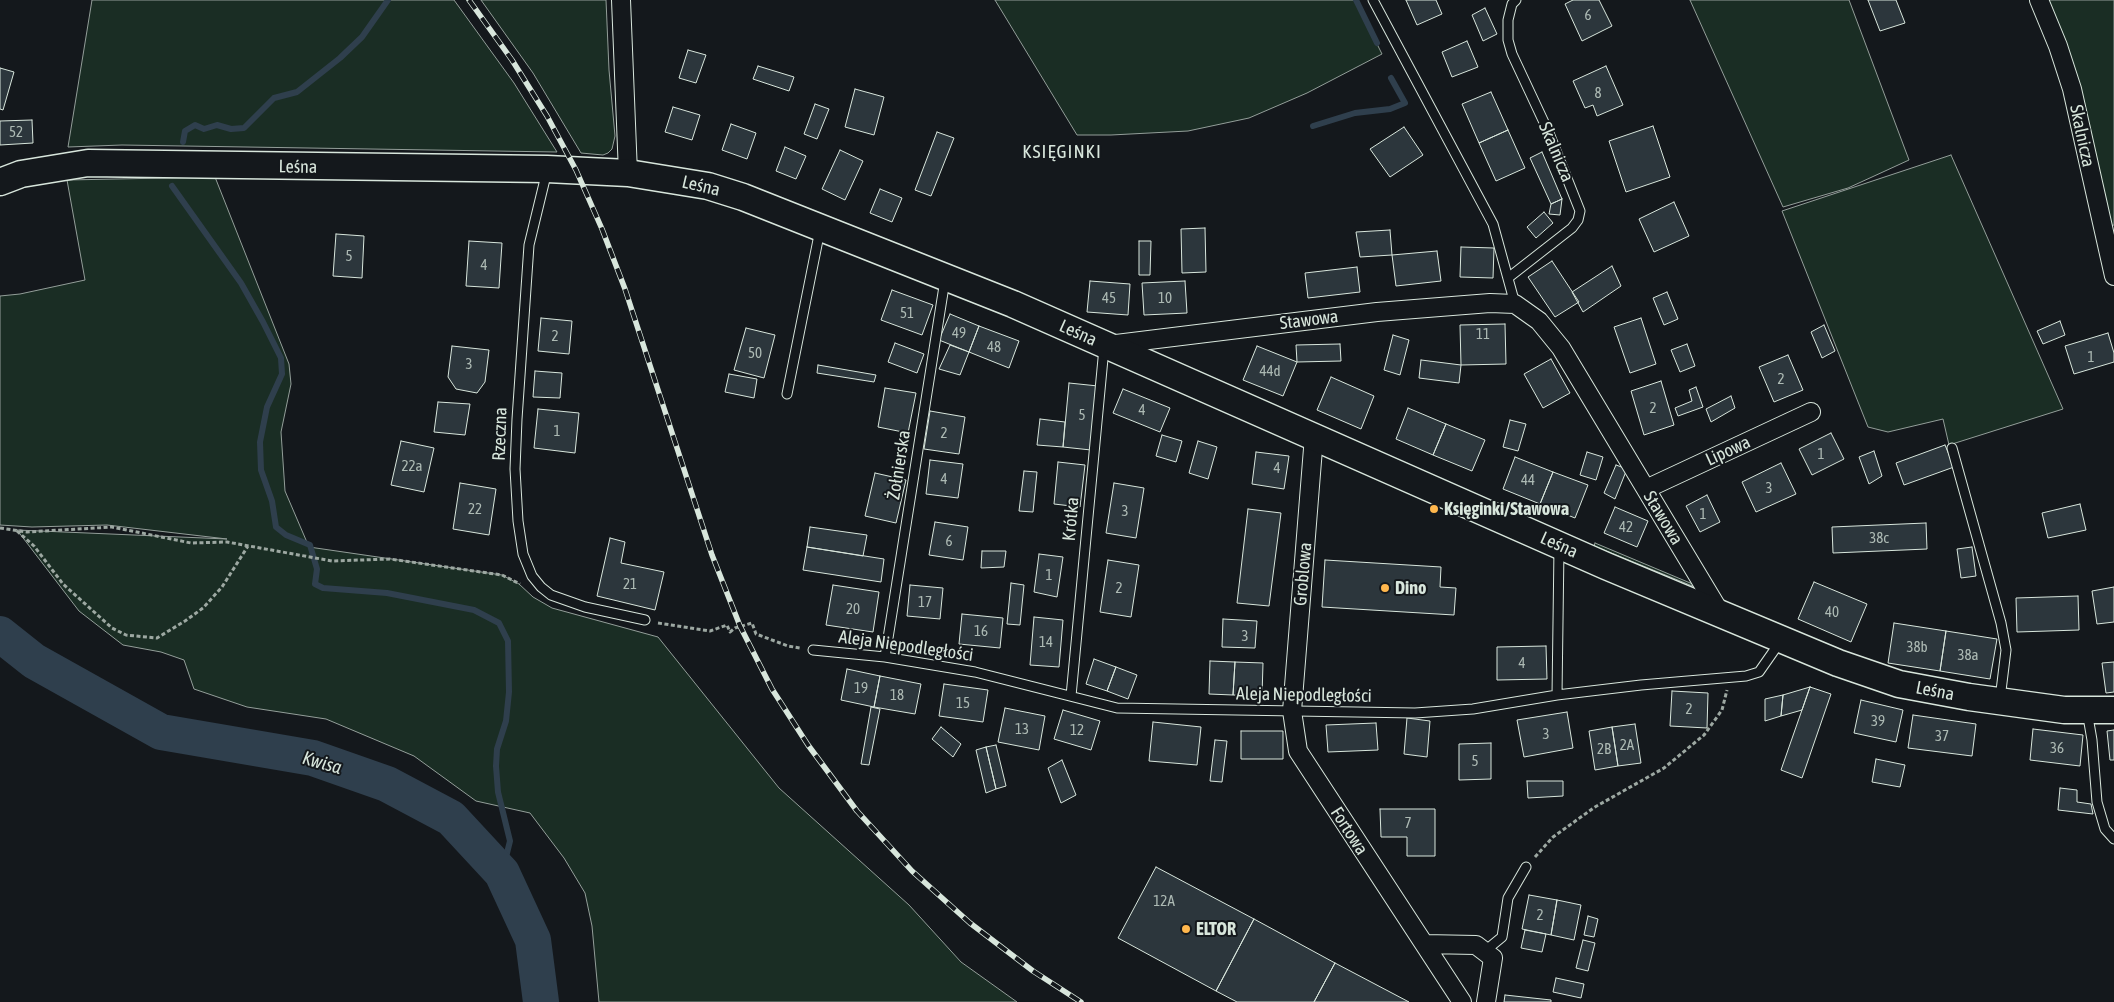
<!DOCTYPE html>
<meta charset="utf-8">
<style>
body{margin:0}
canvas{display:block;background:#14181c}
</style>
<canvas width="2114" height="1002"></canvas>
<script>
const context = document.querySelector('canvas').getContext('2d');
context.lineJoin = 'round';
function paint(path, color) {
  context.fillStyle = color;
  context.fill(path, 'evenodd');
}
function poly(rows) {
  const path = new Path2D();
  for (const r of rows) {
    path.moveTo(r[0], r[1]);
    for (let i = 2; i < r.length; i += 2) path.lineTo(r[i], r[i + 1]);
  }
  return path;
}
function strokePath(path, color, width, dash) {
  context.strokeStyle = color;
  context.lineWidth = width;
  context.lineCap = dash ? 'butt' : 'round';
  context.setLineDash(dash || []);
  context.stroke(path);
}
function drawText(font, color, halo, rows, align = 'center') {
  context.font = font + ' "Asap Condensed",sans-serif';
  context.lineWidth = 4;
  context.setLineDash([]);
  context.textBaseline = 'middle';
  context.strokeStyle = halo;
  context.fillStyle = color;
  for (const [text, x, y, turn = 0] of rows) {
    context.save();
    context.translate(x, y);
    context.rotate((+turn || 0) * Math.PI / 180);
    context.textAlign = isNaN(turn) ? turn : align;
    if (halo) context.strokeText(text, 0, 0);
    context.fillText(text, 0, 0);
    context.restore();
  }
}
const green = poly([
 [92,0,454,0,514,83,557,152,122,145,68,147,92,0],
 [481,0,606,0,609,70,615,136,612,149,608,153,603,155,581,153,533,73,481,0],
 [995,0,1355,0,1382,54,1307,93,1249,118,1188,131,1111,135,1077,135,995,0],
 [1690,0,1849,0,1909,160,1848,188,1783,207,1690,0],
 [2047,0,2114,0,2114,225,2110,226,2047,0],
 [1951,155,2063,409,1949,445,1943,419,1888,432,1868,427,1782,211,1951,155],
 [215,177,289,364,291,384,281,432,285,491,309,547,502,575,519,584,533,597,552,608,658,637,779,788,909,905,961,962,1017,1002,599,1002,592,926,585,893,564,858,530,813,476,801,414,756,326,719,247,707,194,689,184,660,161,652,123,645,79,611,17,530,227,539,107,525,32,527,0,525,0,296,20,294,85,280,67,180,215,177],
 [1595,543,1695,585,1695,587,1594,546,1595,543]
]);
paint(green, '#1a2d24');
strokePath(green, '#939e99', 1);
strokePath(poly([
 [1356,0,1377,43],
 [1313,126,1355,113,1390,109,1405,103,1391,78],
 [183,142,185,131,195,125,204,129,217,125,231,129,244,128,274,98,297,92,340,58,362,37,388,0],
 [172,186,241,283,263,322,281,358,282,374,267,407,260,442,261,470,272,501,276,527,286,535,310,545,317,569,315,584,323,588,387,593,474,610,499,623,508,641,509,692,506,721,497,749,496,766,498,792,510,841,502,873]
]), '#2f3f4d', 6);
strokePath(poly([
 [0,634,34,661,161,732,313,758,387,784,451,818,502,873,533,940,541,1002]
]), '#2f3f4d', 36);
const building = poly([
 [1406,0,1436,0,1442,14,1417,25,1406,0],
 [1573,0,1599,0,1612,26,1582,41,1565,4,1573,0],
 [1868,0,1896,0,1905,23,1880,31,1868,0],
 [1485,8,1497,34,1483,41,1472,15,1485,8],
 [1467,41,1478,67,1452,77,1442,52,1467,41],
 [688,50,706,55,696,83,679,78,688,50],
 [758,66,794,77,789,91,753,79,758,66],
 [1606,66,1623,105,1597,116,1593,105,1585,108,1573,81,1606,66],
 [0,68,14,72,3,110,0,109,0,68],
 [855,89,884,97,874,135,845,127,855,89],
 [1491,92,1508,130,1479,143,1462,104,1491,92],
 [815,104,829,109,817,139,804,134,815,104],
 [673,107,700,115,692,140,665,132,673,107],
 [32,120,33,143,0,145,0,121,32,120],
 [731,124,756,133,747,159,722,150,731,124],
 [1653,126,1670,177,1626,192,1609,141,1653,126],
 [1404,127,1423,155,1390,177,1370,149,1404,127],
 [1508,130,1525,168,1496,181,1479,143,1508,130],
 [937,132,954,138,931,196,915,190,937,132],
 [785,147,806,156,796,179,776,171,785,147],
 [840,150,863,161,845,200,822,189,840,150],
 [1542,152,1562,199,1551,204,1530,158,1542,152],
 [880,189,902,198,892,222,870,213,880,189],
 [1562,199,1560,215,1549,214,1551,204,1562,199],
 [1674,202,1689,236,1654,252,1639,219,1674,202],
 [1544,212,1553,223,1536,238,1527,227,1544,212],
 [1205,228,1206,272,1182,273,1181,229,1205,228],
 [1390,230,1392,255,1360,257,1356,232,1390,230],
 [336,234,364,236,362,278,333,276,336,234],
 [469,241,502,243,499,288,466,286,469,241],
 [1139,241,1151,241,1150,275,1139,275,1139,241],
 [1461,247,1494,248,1493,278,1460,277,1461,247],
 [1437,251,1441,281,1396,286,1392,255,1437,251],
 [1552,261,1579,302,1555,317,1528,277,1552,261],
 [1612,266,1621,286,1583,312,1572,292,1612,266],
 [1357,267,1360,292,1308,298,1305,273,1357,267],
 [1090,281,1130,284,1128,315,1087,312,1090,281],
 [1185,281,1187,313,1144,315,1142,283,1185,281],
 [892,290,933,305,922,335,881,320,892,290],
 [1667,292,1678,319,1664,325,1653,298,1667,292],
 [950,314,979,326,969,352,939,340,950,314],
 [541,318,572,321,569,354,538,351,541,318],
 [1641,318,1656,364,1630,373,1614,327,1641,318],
 [2060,321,2065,335,2043,344,2037,331,2060,321],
 [1505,324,1506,364,1461,365,1460,325,1505,324],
 [1824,325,1835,351,1822,358,1811,332,1824,325],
 [979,326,1019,341,1009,368,969,352,979,326],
 [746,328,775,335,764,378,734,370,746,328],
 [2108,333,2114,353,2114,362,2074,374,2065,346,2108,333],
 [1393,335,1409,340,1400,375,1384,370,1393,335],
 [895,343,924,354,917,373,888,362,895,343],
 [1340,344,1341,361,1297,362,1296,345,1340,344],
 [1687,344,1695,366,1680,372,1671,350,1687,344],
 [950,345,969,352,960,375,939,369,950,345],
 [452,346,489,350,485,382,477,393,456,389,448,377,452,346],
 [1257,346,1297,362,1283,396,1243,380,1257,346],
 [1788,355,1803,390,1774,402,1759,367,1788,355],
 [1551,359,1570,393,1543,408,1524,374,1551,359],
 [1421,360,1461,365,1459,383,1419,378,1421,360],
 [818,365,876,375,874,382,817,373,818,365],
 [535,371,562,373,560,398,533,397,535,371],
 [729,374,757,379,754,398,725,392,729,374],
 [1331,377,1374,396,1361,429,1317,410,1331,377],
 [1661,381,1674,425,1644,435,1631,391,1661,381],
 [1069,383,1098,386,1091,450,1063,447,1069,383],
 [1696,387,1703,407,1678,416,1675,408,1692,401,1689,390,1696,387],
 [885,388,916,393,908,433,878,427,885,388],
 [1123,389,1170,408,1160,432,1113,413,1123,389],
 [1731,396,1735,408,1711,422,1706,409,1731,396],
 [438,402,470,404,465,435,434,432,438,402],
 [1408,408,1446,424,1433,455,1396,439,1408,408],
 [538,409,579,413,575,453,534,448,538,409],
 [930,411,965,417,959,454,924,449,930,411],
 [1040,419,1065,422,1063,447,1037,445,1040,419],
 [1510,420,1526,424,1518,451,1503,447,1510,420],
 [1446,424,1485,440,1472,471,1433,455,1446,424],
 [1831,433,1844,459,1812,475,1799,449,1831,433],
 [1162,435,1182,441,1176,462,1156,456,1162,435],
 [401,441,434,448,424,492,391,485,401,441],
 [1198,441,1217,447,1208,479,1189,473,1198,441],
 [1945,445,1954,467,1904,485,1896,463,1945,445],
 [1874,451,1882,476,1869,484,1859,457,1874,451],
 [1256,452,1289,456,1284,489,1252,484,1256,452],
 [1587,452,1603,457,1596,480,1580,475,1587,452],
 [1515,457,1553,472,1540,504,1503,489,1515,457],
 [930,460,963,464,958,498,926,494,930,460],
 [1058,462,1085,465,1080,507,1054,504,1058,462],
 [1781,463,1796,494,1756,512,1742,482,1781,463],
 [1616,465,1627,469,1615,499,1604,493,1616,465],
 [1024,471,1037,472,1033,512,1019,511,1024,471],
 [1553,472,1588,485,1575,518,1540,504,1553,472],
 [875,473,906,480,896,523,865,516,875,473],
 [460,483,496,489,489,535,453,529,460,483],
 [1114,483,1144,488,1136,538,1106,533,1114,483],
 [1707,495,1720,522,1700,532,1686,506,1707,495],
 [2080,504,2086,530,2048,538,2042,513,2080,504],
 [1615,507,1648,521,1637,547,1604,533,1615,507],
 [1248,509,1281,513,1269,606,1237,603,1248,509],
 [935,522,968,527,963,560,929,555,935,522],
 [1926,523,1927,549,1833,553,1832,527,1926,523],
 [810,527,867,535,863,556,807,547,810,527],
 [610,538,625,542,621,563,664,572,655,610,597,596,610,538],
 [807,547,884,559,881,582,803,570,807,547],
 [1972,547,1976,576,1961,578,1957,549,1972,547],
 [982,551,1006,551,1004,567,981,568,982,551],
 [1039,554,1063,557,1057,597,1034,592,1039,554],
 [1108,560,1139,565,1131,617,1100,612,1108,560],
 [1325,560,1441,567,1440,587,1456,588,1454,615,1322,607,1325,560],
 [1814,582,1867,604,1851,642,1798,619,1814,582],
 [1011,583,1024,585,1020,625,1007,624,1011,583],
 [833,585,879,592,873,632,826,625,833,585],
 [910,585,943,588,940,619,907,616,910,585],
 [2114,587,2114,622,2097,624,2092,591,2114,587],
 [2078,596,2079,630,2017,632,2016,598,2078,596],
 [962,614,1003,618,1000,648,959,644,962,614],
 [1034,617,1063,620,1059,667,1030,665,1034,617],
 [1223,619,1257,621,1255,648,1222,647,1223,619],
 [1894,623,1946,631,1940,671,1888,663,1894,623],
 [1946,631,1997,639,1990,679,1940,671,1946,631],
 [1546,646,1547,679,1497,680,1497,647,1546,646],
 [1094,659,1116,667,1107,691,1086,684,1094,659],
 [1210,661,1235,662,1233,695,1209,694,1210,661],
 [1235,662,1263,663,1262,696,1233,695,1235,662],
 [2114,662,2114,692,2106,693,2102,663,2114,662],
 [1116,667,1137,675,1128,699,1107,691,1116,667],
 [847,669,880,676,874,707,841,700,847,669],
 [880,676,921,684,915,714,874,707,880,676],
 [944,684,988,690,983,722,939,716,944,684],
 [1810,687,1802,710,1781,716,1783,695,1810,687],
 [1810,687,1831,694,1802,778,1781,770,1810,687],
 [1672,691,1708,693,1707,728,1670,726,1672,691],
 [1783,695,1781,716,1765,721,1765,699,1783,695],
 [1861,700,1903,710,1896,742,1854,733,1861,700],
 [871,707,880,709,869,765,861,764,871,707],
 [1005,708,1045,716,1039,750,998,742,1005,708],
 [1063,710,1100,721,1091,750,1054,739,1063,710],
 [1567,712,1573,748,1524,757,1517,720,1567,712],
 [1913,715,1976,724,1972,756,1908,748,1913,715],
 [1407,718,1430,721,1427,757,1404,754,1407,718],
 [1153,722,1201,727,1197,765,1149,761,1153,722],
 [1376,723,1378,750,1328,752,1326,725,1376,723],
 [1635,724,1641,763,1618,766,1612,727,1635,724],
 [941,727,961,744,953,757,932,739,941,727],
 [1612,727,1618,766,1595,770,1589,731,1612,727],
 [2033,729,2083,735,2080,766,2030,760,2033,729],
 [2114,730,2114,760,2110,760,2107,731,2114,730],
 [1241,731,1283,731,1283,759,1241,759,1241,731],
 [1215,740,1227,741,1222,782,1210,781,1215,740],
 [1491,743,1491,779,1459,780,1459,744,1491,743],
 [996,745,1006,786,996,789,986,747,996,745],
 [986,747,996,789,986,793,976,750,986,747],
 [1876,759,1905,765,1900,787,1872,782,1876,759],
 [1062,760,1076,795,1061,803,1048,768,1062,760],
 [1527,781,1563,781,1563,796,1528,798,1527,781],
 [2060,788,2077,790,2077,802,2091,804,2093,814,2058,810,2060,788],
 [1380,809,1435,809,1435,856,1407,856,1407,837,1381,837,1380,809],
 [1156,867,1254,919,1216,991,1118,938,1156,867],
 [1529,895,1557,900,1551,935,1522,929,1529,895],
 [1557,900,1581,905,1574,940,1551,935,1557,900],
 [1588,916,1598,919,1594,937,1584,935,1588,916],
 [1254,919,1335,963,1314,1002,1237,1002,1216,991,1254,919],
 [1525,930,1546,934,1542,952,1521,948,1525,930],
 [1583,940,1595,943,1588,971,1576,968,1583,940],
 [1335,963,1409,1002,1314,1002,1335,963],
 [1556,978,1584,984,1581,998,1553,992,1556,978],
 [1505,995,1551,1000,1551,1002,1504,1002,1505,995]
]);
paint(building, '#2c363c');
strokePath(building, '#d8e6dc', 1);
const lane = poly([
 [1373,0,1493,224,1515,304],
 [547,171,529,245,517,419,515,469,518,521,523,554,532,576,541,587,551,595,585,607,645,620],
 [1508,278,1572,228,1578,220,1580,211,1549,133,1512,54,1508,40,1508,20,1512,4,1516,0],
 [787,394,820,230],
 [1952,448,2001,623,2006,650,2000,699],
 [813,650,885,657,975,672,1117,708,1415,713,1473,709,1557,695,1641,685,1746,676,1759,672,1780,642],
 [885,657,945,280],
 [1557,695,1559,548],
 [1071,696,1104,348],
 [2087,711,2092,740,2097,802,2105,829,2114,839],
 [1485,951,1502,937,1508,898,1526,867]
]);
const street = poly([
 [621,0,628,173],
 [2039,0,2058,46,2072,89,2114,276],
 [1108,345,1377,312,1490,303,1515,304,1539,321,1561,348,1721,614],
 [1314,436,1292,711,1298,751,1462,1002],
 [1646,489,1811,412],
 [1424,944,1476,945,1493,958,1486,1002]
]);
const secondary = poly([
 [0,182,21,174,88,163,547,169,628,173,708,186,743,197,1013,304,1606,566,1838,663,1899,684,1969,697,2064,710,2114,710]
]);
strokePath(lane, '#d8e6dc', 11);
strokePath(street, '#d8e6dc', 20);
strokePath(secondary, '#d8e6dc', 29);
strokePath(poly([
 [0,528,27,532,112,527,191,543,227,542,332,561,390,559,502,575,520,584],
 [17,531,34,546,63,584,112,628,126,635,157,638,185,621,203,608,222,587,248,546],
 [658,623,710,631,727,625,730,632,735,628,752,623,756,634,788,646,800,648],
 [1535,857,1553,837,1595,807,1664,768,1704,735,1722,710,1727,690]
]), '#9da8a2', 3, [4, 2.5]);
strokePath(lane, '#14181c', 9);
strokePath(street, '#14181c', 18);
strokePath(secondary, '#14181c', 26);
const rail = poly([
 [469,0,512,60,547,116,576,170,602,229,625,289,712,555,740,626,772,689,808,745,857,811,912,871,970,923,1033,971,1081,1002]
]);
strokePath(rail, '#d8e6dc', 5.5);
strokePath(rail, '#14181c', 4, [11]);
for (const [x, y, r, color] of [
 [1434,509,5,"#ffb74d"],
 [1385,588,5,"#ffb74d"],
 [1186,929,5,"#ffb74d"]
]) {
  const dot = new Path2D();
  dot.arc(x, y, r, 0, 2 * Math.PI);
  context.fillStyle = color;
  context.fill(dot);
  strokePath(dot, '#14181c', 2);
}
drawText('15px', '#adbab4', null, [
 ["6",1588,15],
 ["8",1598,93],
 ["52",16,132],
 ["5",349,256],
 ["4",484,265],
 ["45",1109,298],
 ["10",1165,298],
 ["51",907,313],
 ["49",959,333],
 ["11",1483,334],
 ["2",555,336],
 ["48",994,347],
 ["50",755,353],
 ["1",2091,357],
 ["3",469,364],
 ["44d",1270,371],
 ["2",1781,379],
 ["2",1653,408],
 ["4",1142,410],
 ["5",1082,415],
 ["1",557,431],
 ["2",944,433],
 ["1",1821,454],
 ["22a",412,466],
 ["4",1277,468],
 ["4",944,479],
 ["44",1528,480],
 ["3",1769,488],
 ["22",475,509],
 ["3",1125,511],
 ["1",1703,514],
 ["42",1626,527],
 ["38c",1879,538],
 ["6",949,541],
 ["1",1049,575],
 ["21",630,584],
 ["2",1119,588],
 ["17",925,602],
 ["20",853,609],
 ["40",1832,612],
 ["16",981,631],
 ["3",1245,636],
 ["14",1046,642],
 ["38b",1917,647],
 ["38a",1968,655],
 ["4",1522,663],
 ["19",861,688],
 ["18",897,695],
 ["15",963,703],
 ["2",1689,709],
 ["39",1878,721],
 ["13",1022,729],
 ["12",1077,730],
 ["3",1546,734],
 ["37",1942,736],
 ["2A",1627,745],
 ["36",2057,748],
 ["2B",1604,749],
 ["5",1475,761],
 ["7",1408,823],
 ["12A",1164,901],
 ["2",1540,915]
]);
drawText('18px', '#d8e6dc', '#14181c', [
 ["Skalnicza",2082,136,78],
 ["Skalnicza",1556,152,67],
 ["Leśna",298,167,1],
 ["Leśna",701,186,13],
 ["Stawowa",1309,320,-7],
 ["Leśna",1078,333,24],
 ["Rzeczna",500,434,-88],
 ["Lipowa",1728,451,-25],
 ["Żołnierska",899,465,-81],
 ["Stawowa",1663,518,59],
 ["Krótka",1071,519,-85],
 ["Leśna",1559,545,24],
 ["Groblowa",1303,574,-85],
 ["Aleja Niepodległości",906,646,8],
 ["Leśna",1935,691,11],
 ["Aleja Niepodległości",1304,695,1],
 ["Fortowa",1349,831,57]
]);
drawText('bold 18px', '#d8e6dc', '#14181c', [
 ["Księginki/Stawowa",1444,509],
 ["Dino",1395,588],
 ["ELTOR",1196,929]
], 'left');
context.letterSpacing = '1px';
drawText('19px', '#d8e6dc', '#14181c', [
 ["KSIĘGINKI",1062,152]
]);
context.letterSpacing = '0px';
drawText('italic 19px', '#d8e6dc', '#14181c', [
 ["Kwisa",322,763,16]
]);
</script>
